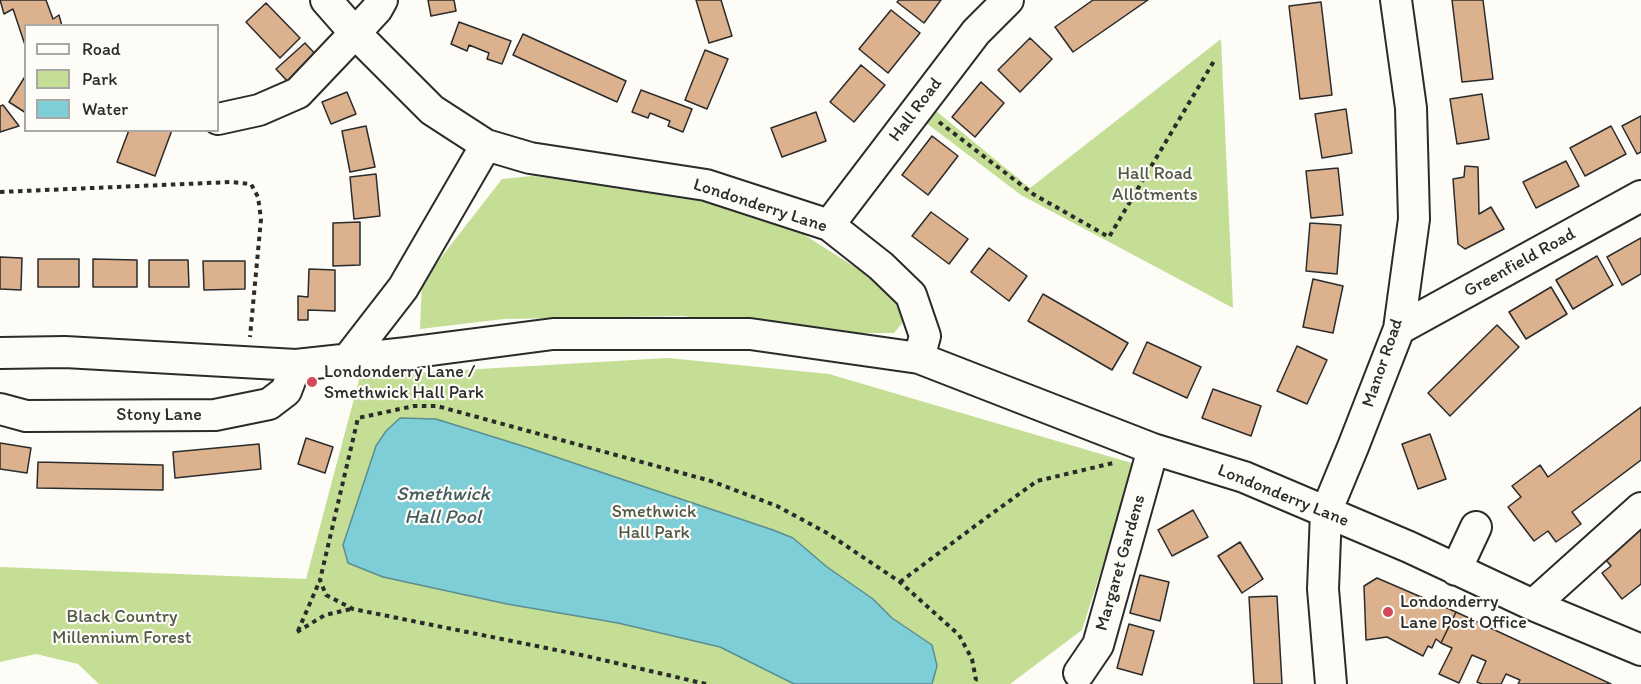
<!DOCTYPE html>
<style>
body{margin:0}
#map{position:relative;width:1641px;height:684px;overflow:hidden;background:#fdfcf7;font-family:Itim,sans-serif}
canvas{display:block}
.legend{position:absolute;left:24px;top:24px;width:195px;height:108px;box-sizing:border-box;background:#fdfcf7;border:2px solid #a9a8a5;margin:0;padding:8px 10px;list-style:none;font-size:18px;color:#2b2b2b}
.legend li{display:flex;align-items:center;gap:12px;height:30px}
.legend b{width:30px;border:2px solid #a9a8a5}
</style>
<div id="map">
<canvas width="1641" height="684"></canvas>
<ul class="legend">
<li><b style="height:8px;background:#fdfcf7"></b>Road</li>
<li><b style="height:16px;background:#c4de95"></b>Park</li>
<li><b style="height:16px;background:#7dced6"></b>Water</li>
</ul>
</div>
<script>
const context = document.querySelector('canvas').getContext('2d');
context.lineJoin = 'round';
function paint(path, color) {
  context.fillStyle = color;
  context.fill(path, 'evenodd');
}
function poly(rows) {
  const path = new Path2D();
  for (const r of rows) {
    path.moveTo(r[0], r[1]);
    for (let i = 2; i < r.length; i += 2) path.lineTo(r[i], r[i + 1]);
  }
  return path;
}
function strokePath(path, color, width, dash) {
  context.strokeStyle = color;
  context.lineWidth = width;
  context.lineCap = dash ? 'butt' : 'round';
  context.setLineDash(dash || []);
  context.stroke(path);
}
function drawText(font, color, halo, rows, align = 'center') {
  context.font = font + ' Itim,sans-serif';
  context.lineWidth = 4.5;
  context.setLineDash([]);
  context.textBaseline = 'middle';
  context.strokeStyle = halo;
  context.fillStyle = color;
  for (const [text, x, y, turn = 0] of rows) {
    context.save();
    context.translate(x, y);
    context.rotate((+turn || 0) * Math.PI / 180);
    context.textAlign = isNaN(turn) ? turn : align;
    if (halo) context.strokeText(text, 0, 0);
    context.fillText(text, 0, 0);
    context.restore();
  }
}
paint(poly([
 [1221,39,1233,308,1021,195,921,119,930,106,1030,188],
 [532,176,697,196,800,232,869,276,911,313,894,333,844,333,682,316,504,319,420,329,422,282,502,179],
 [668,358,829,374,1135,464,1082,630,1010,684,99,684,78,664,36,654,0,662,0,567,306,579,360,376]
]), '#c4de95');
const water = poly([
 [400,418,436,419,529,448,773,530,793,538,827,567,873,599,892,618,932,645,937,666,932,684,794,684,720,647,618,623,507,604,383,577,348,563,343,545,376,446,386,431,400,418]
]);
paint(water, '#7dced6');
strokePath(water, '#5c8d92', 1.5);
const building = poly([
 [0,0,46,0,53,19,59,15,62,26,26,26,26,48,13,9,4,14,0,0],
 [428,0,454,0,456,11,431,16,428,0],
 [696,0,721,0,732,36,709,43,696,0],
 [899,0,941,0,924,23,897,2,899,0],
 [1093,0,1148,0,1073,52,1055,27,1093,0],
 [1452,0,1483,0,1493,79,1462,82,1452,0],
 [1321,2,1332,95,1300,99,1289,6,1321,2],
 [266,3,300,38,280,58,246,22,266,3],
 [891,10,920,33,888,73,859,49,891,10],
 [459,22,511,41,502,64,487,59,489,53,469,45,467,51,451,44,459,22],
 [523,34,626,81,617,102,513,55,523,34],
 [1030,38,1052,59,1020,92,998,70,1030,38],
 [305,43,319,58,290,84,276,69,305,43],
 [705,50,728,59,707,109,685,100,705,50],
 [861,65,885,85,854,122,830,102,861,65],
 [26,75,26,113,9,102,26,75],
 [981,82,1004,103,975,137,952,117,981,82],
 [641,90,692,109,683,132,668,126,670,121,650,113,648,118,632,112,641,90],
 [347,92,356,114,331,124,322,102,347,92],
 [1482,94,1489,139,1457,144,1450,99,1482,94],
 [3,105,19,126,0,132,0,106,3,105],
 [1346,109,1352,153,1322,158,1315,114,1346,109],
 [816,112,826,141,782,157,771,128,816,112],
 [1641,116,1641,152,1637,154,1622,126,1641,116],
 [366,126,375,167,350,172,342,131,366,126],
 [1611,126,1626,154,1585,176,1570,148,1611,126],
 [129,130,172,130,155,176,117,162,129,130],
 [932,136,958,156,928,195,902,175,932,136],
 [1566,161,1579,186,1536,208,1523,182,1566,161],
 [1465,166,1478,167,1479,214,1491,207,1504,229,1465,249,1458,244,1453,179,1464,177,1465,166],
 [1338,168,1343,215,1311,218,1306,171,1338,168],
 [376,174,380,216,354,219,350,177,376,174],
 [931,212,968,239,949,264,912,236,931,212],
 [360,222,360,265,333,266,333,223,360,222],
 [1310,223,1341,225,1337,274,1306,271,1310,223],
 [1641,238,1641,274,1622,285,1607,257,1641,238],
 [989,248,1027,276,1009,301,971,272,989,248],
 [1597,256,1613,285,1573,309,1556,280,1597,256],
 [0,257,22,258,21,290,0,289,0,257],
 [38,259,79,259,79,287,38,287,38,259],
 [93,259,137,260,137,287,93,287,93,259],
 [149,260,188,260,189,287,149,287,149,260],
 [203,261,245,261,245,289,204,290,203,261],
 [309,269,335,270,335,311,308,310,308,320,298,320,298,296,308,297,309,269],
 [1313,279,1343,286,1333,333,1303,327,1313,279],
 [1551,287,1567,314,1526,339,1509,312,1551,287],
 [1043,294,1128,343,1112,370,1028,321,1043,294],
 [1497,325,1519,347,1450,416,1428,393,1497,325],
 [1147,342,1201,367,1187,398,1133,373,1147,342],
 [1297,346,1327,360,1307,404,1277,391,1297,346],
 [1213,389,1261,406,1251,436,1202,418,1213,389],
 [1641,407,1641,460,1572,512,1581,524,1556,542,1548,531,1534,541,1508,507,1521,497,1512,486,1540,465,1548,477,1641,407],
 [1430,434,1446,479,1418,489,1402,444,1430,434],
 [306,438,333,447,325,473,298,464,306,438],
 [0,443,31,448,27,473,0,469,0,443],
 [259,444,261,469,175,478,173,452,259,444],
 [38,462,163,465,163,490,37,488,38,462],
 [1193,510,1208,537,1172,556,1158,530,1193,510],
 [1641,521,1641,584,1622,599,1602,573,1611,566,1601,554,1641,521],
 [1240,542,1263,579,1242,593,1218,556,1240,542],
 [1140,575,1169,582,1160,621,1130,613,1140,575],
 [1377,578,1456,612,1441,643,1436,639,1432,648,1428,646,1423,656,1387,637,1366,640,1364,586,1377,578],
 [1277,596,1282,684,1254,684,1249,597,1277,596],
 [1456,612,1611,684,1518,684,1520,680,1506,674,1501,684,1482,684,1477,682,1486,661,1472,655,1459,683,1439,674,1452,648,1441,643,1456,612],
 [1129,624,1154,631,1142,675,1117,668,1129,624]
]);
paint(building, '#dcb18d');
strokePath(building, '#2b2b2b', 1.5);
const minor = poly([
 [326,0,355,33,432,110,486,145,530,158,706,185,829,225,881,266,911,295,925,336,919,358],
 [218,119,259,110,298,93,355,33,377,9,382,0],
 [829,225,976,32,1008,0],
 [1399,329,1641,196],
 [0,353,65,352,296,365,407,353,553,334,750,334,919,358,1153,449,1244,477,1409,547,1533,605,1641,650],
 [348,359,403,288,486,145],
 [0,409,26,416,215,415,269,404,286,391,296,365],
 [1456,570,1476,527],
 [1533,605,1641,508],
 [1079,673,1098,645,1153,449],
 [1331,684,1323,589,1326,512,1353,447,1399,329,1414,219,1411,108,1396,0]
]);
strokePath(minor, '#2b2b2b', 34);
strokePath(poly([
 [939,122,1033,194,1109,237,1214,61],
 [0,192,231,182,251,184,258,197,261,219,250,337],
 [900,582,979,523,1037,481,1113,463],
 [298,631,320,580],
 [297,632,325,615,351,609],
 [706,684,586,656,353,609,326,595,320,580,358,418,414,406,437,406,711,481,777,506,827,533,900,582,959,635,972,659,976,680,974,684]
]), '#2b2b2b', 4, [4.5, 4.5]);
strokePath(minor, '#fdfcf7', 30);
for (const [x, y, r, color] of [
 [312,382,6,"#d1495b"],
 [1388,612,6,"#d1495b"]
]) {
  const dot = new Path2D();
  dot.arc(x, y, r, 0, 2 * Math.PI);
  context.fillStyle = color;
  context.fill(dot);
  strokePath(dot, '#fdfcf7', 2);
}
drawText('18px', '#2b2b2b', '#fdfcf7', [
 ["Hall Road",916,110,-53],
 ["Londonderry Lane",760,206,18],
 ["Greenfield Road",1520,263,-29],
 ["Manor Road",1383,363,-71],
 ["Stony Lane",159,415],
 ["Londonderry Lane",1283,496,22],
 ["Margaret Gardens",1121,563,-74]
]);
drawText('18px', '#515846', '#fdfcf7', [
 ["Hall Road",1155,174],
 ["Allotments",1155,195],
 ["Smethwick",654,512],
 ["Hall Park",654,533],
 ["Black Country",122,617],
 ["Millennium Forest",122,638]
]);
drawText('18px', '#2b2b2b', '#fdfcf7', [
 ["Londonderry Lane /",324,372],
 ["Smethwick Hall Park",324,393],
 ["Londonderry",1400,602],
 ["Lane Post Office",1400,623]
], 'left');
drawText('italic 20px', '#445c5e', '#fdfcf7', [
 ["Smethwick",443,495],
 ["Hall Pool",443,518]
]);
</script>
